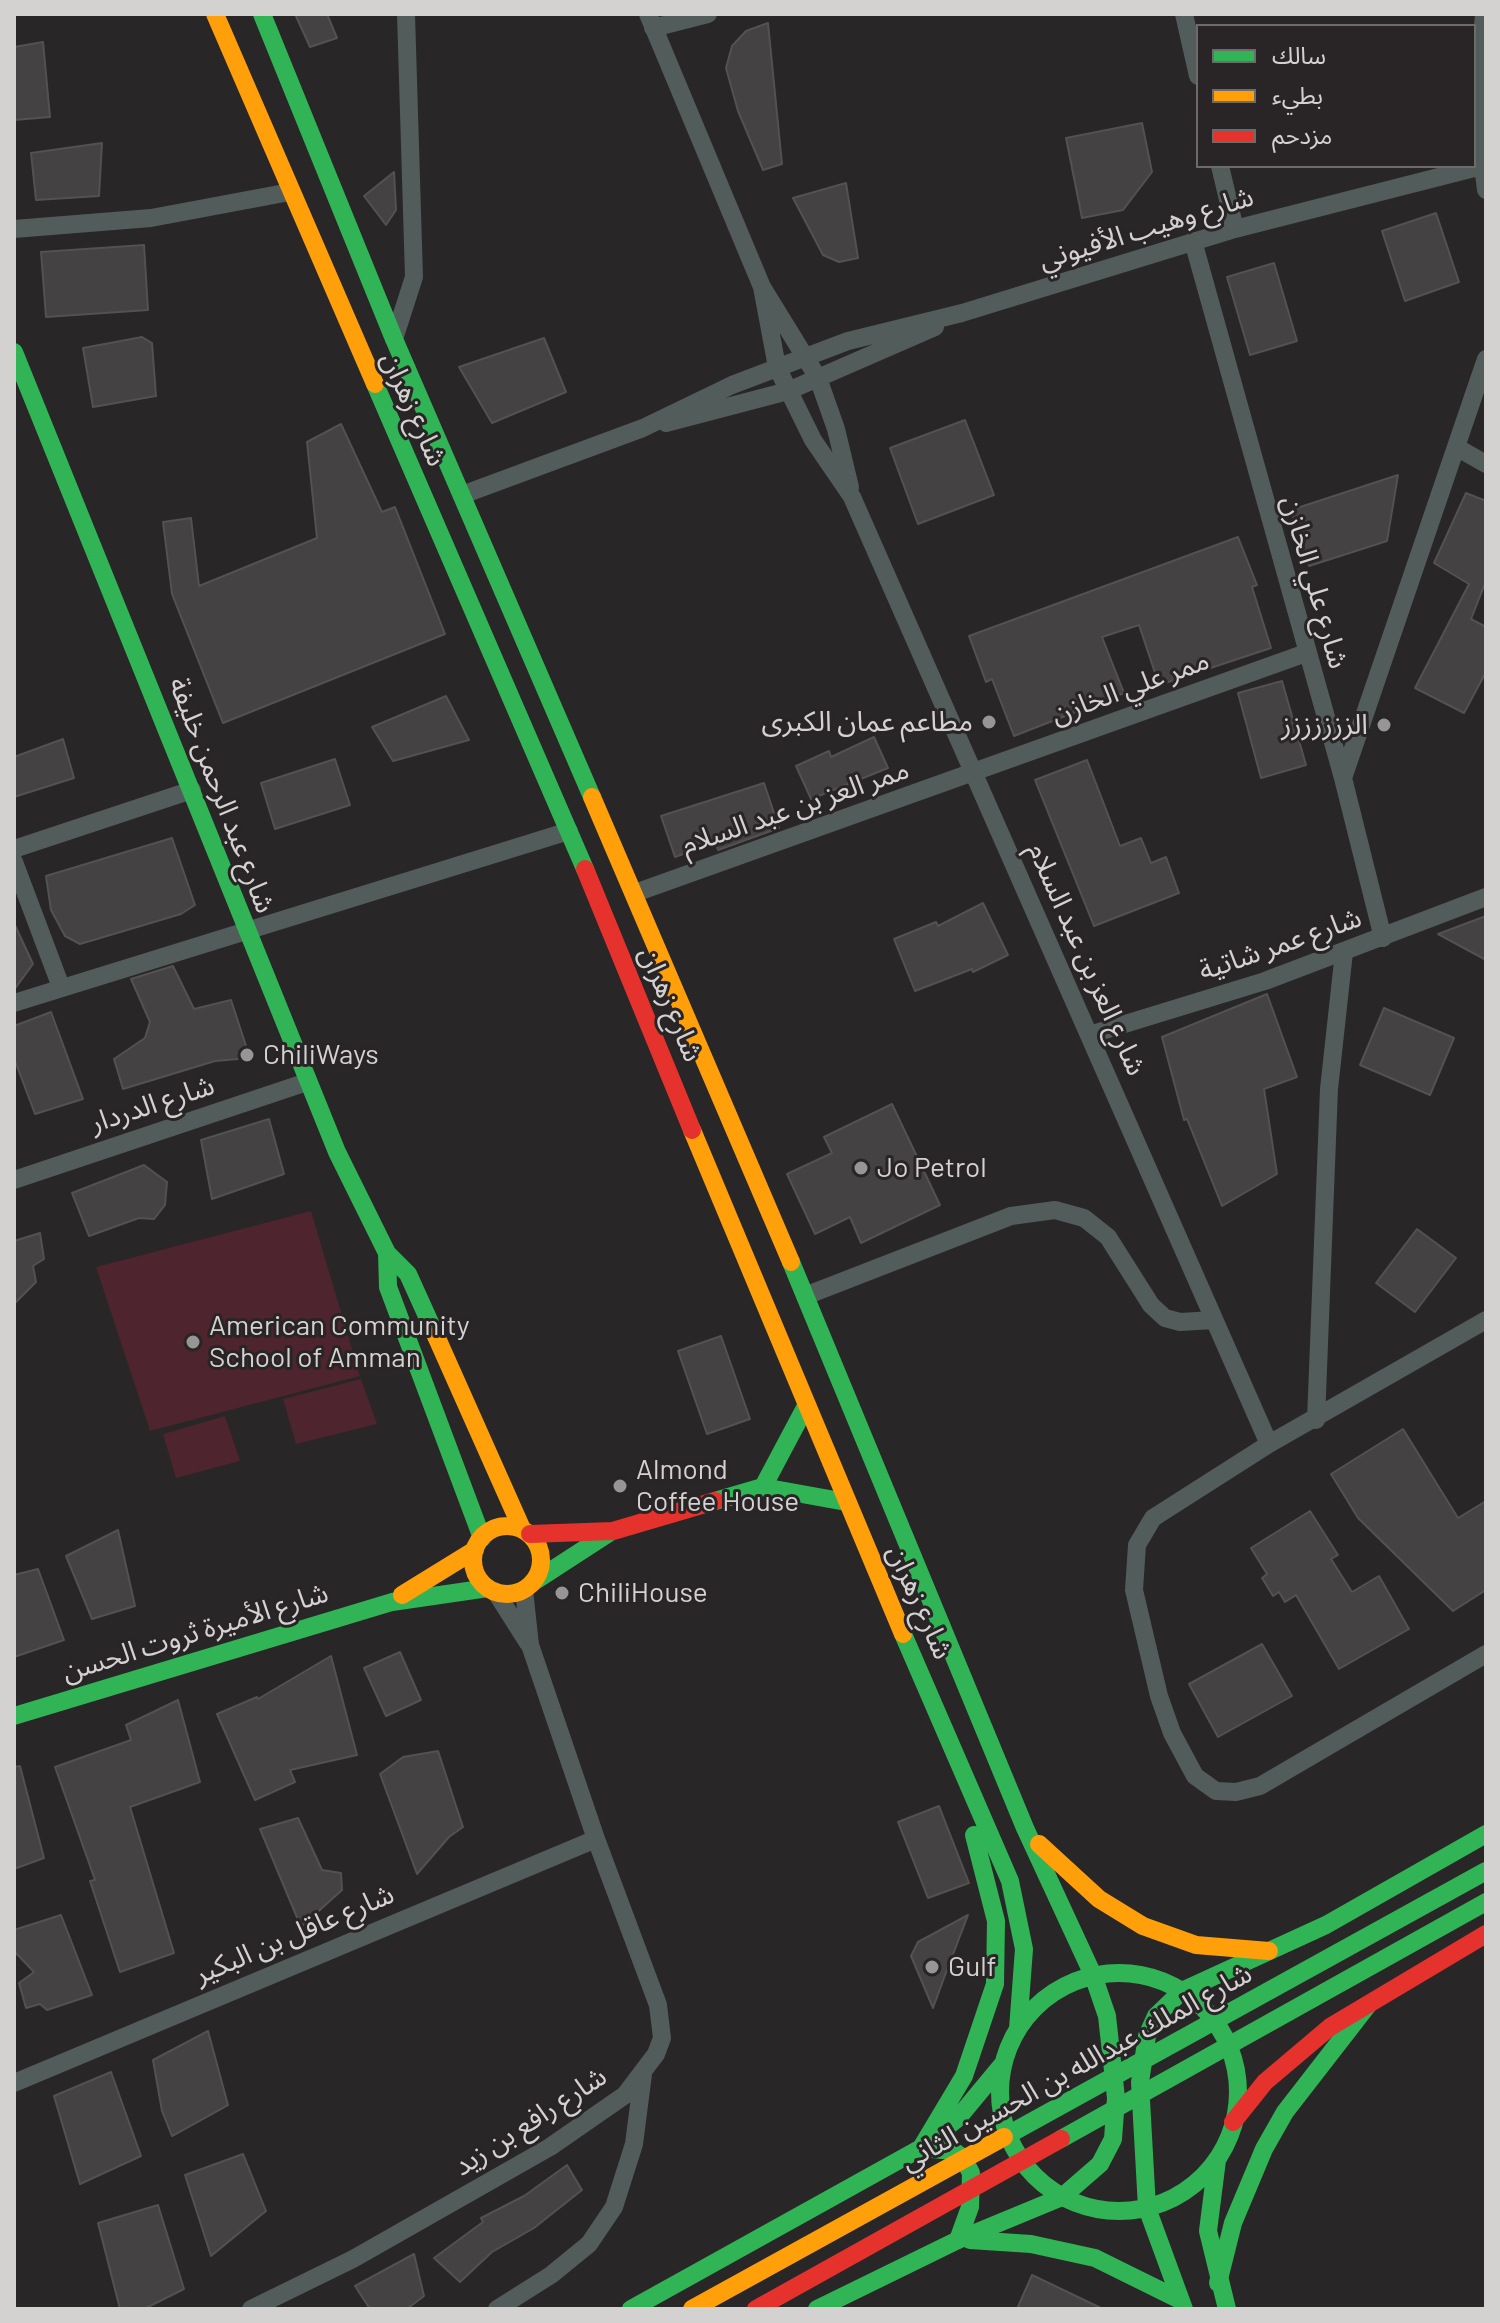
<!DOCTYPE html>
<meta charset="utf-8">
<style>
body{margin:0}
#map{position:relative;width:1500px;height:2323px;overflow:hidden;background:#282627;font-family:Barlow,"Noto Sans Arabic",sans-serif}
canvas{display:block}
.frame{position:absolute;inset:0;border:16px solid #d4d1d1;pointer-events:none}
.legend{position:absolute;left:1196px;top:24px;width:280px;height:144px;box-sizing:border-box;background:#292526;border:2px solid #6d6a6a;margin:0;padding:10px 14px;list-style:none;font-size:24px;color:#d4d1d1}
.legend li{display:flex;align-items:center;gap:16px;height:40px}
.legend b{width:40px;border:2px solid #6d6a6a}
</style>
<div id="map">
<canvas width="1500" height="2323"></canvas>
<div class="frame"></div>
<ul class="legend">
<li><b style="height:10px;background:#30b455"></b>سالك</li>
<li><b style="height:10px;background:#ff9f0a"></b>بطيء</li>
<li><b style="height:10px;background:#e5322d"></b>مزدحم</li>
</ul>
</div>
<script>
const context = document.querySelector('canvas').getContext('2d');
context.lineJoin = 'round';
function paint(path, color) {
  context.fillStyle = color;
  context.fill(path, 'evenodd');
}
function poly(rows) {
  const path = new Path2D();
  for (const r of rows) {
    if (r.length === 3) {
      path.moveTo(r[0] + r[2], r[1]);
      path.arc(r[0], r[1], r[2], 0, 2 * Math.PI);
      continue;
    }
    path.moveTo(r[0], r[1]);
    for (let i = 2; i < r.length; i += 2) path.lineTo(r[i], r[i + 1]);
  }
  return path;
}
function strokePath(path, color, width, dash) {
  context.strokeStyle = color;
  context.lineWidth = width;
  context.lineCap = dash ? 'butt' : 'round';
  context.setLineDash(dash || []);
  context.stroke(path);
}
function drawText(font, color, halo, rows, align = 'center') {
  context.font = font + ' Barlow,"Noto Sans Arabic",sans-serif';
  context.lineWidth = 6;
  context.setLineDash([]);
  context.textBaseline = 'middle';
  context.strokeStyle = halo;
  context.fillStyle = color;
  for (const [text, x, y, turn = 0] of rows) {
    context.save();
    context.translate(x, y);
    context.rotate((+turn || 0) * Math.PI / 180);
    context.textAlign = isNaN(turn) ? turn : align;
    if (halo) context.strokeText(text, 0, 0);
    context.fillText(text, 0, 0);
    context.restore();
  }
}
paint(poly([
 [311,1211,360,1376,150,1431,96,1267],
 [361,1379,377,1424,296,1444,283,1399],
 [225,1416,240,1461,176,1478,163,1434]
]), '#4e242e');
const building = poly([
 [295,14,327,14,337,38,310,47,295,14],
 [768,23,782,164,763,170,738,111,726,68,732,46,746,31,768,23],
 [43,42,50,117,14,120,14,47,43,42],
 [1142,123,1152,172,1123,210,1082,218,1066,138,1142,123],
 [102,143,99,196,36,200,31,153,102,143],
 [394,172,396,210,386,225,364,196,394,172],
 [846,183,858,258,839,262,823,255,793,198,846,183],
 [1436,213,1459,282,1405,301,1382,231,1436,213],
 [144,245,148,310,46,317,41,252,144,245],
 [1274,263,1297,341,1250,355,1227,277,1274,263],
 [142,337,152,343,156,396,93,407,83,348,142,337],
 [544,338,566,392,492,423,459,367,544,338],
 [965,420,994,495,918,524,890,448,965,420],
 [341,424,382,512,395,507,445,634,223,723,172,594,163,522,191,518,199,586,317,538,307,442,341,424],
 [1398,475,1387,541,1309,566,1291,510,1398,475],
 [1466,493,1486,501,1486,581,1471,619,1486,627,1486,672,1464,713,1415,688,1469,584,1434,563,1466,493],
 [1238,537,1257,585,1252,587,1271,648,1159,685,1139,625,1102,637,1124,693,1014,736,992,679,986,682,969,636,1238,537],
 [1282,681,1306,765,1261,778,1238,693,1282,681],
 [446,696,469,740,393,761,372,727,446,696],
 [874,737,888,768,811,799,796,766,829,751,831,757,874,737],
 [63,739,74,778,14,797,14,757,63,739],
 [335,759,350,805,275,829,261,783,335,759],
 [1087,760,1120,846,1141,838,1151,863,1166,857,1179,893,1094,926,1035,780,1087,760],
 [764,783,779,828,718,850,715,842,675,857,661,816,764,783],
 [172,838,195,905,181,914,80,944,65,936,51,910,46,876,172,838],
 [983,903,1008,955,973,972,972,969,915,991,894,939,936,922,938,926,983,903],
 [1486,916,1486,960,1438,934,1486,916],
 [14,923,33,964,14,990,14,923],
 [173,966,194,1009,231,1000,250,1058,215,1061,123,1089,114,1059,145,1038,150,1022,131,979,173,966],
 [1267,994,1297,1077,1264,1089,1277,1174,1222,1206,1187,1119,1184,1120,1162,1037,1267,994],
 [1384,1008,1454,1038,1430,1095,1360,1065,1384,1008],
 [51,1012,83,1099,35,1114,14,1058,14,1026,51,1012],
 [892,1104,940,1205,861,1243,850,1217,815,1234,787,1174,832,1153,824,1137,892,1104],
 [269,1119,284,1174,212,1199,201,1140,269,1119],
 [144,1165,167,1182,165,1205,154,1219,139,1218,89,1236,72,1193,144,1165],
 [1417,1229,1456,1258,1415,1312,1376,1283,1417,1229],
 [40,1233,44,1259,33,1266,36,1282,14,1304,14,1241,40,1233],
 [721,1336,750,1419,707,1434,678,1351,721,1336],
 [1403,1429,1458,1518,1486,1501,1486,1590,1453,1611,1358,1518,1331,1474,1403,1429],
 [1310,1511,1338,1555,1331,1559,1352,1592,1379,1576,1409,1629,1339,1669,1296,1595,1285,1602,1279,1592,1273,1596,1262,1578,1267,1574,1251,1548,1310,1511],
 [118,1530,135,1606,92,1619,66,1556,118,1530],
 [38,1569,64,1640,14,1657,14,1575,38,1569],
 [1262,1644,1292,1696,1218,1737,1189,1684,1262,1644],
 [400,1652,421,1700,386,1716,364,1668,400,1652],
 [331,1656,357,1755,290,1770,295,1782,255,1800,217,1714,257,1697,258,1699,331,1656],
 [178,1700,200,1782,130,1807,174,1953,120,1972,90,1881,95,1880,55,1767,131,1740,126,1725,178,1700],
 [438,1751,463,1827,449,1837,417,1874,380,1774,403,1757,438,1751],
 [20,1766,44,1858,14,1869,14,1767,20,1766],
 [939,1806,969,1883,928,1898,898,1822,939,1806],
 [298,1818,322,1870,341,1873,342,1890,301,1927,260,1829,298,1818],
 [61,1915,92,1995,47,2010,40,2004,26,2008,19,1983,34,1972,14,1951,14,1930,61,1915],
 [968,1915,944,1978,933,2008,911,1956,918,1942,968,1915],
 [208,2031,228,2105,172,2136,162,2111,153,2060,208,2031],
 [111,2072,141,2156,80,2184,54,2096,111,2072],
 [243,2154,266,2211,211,2256,185,2175,243,2154],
 [567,2165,582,2190,534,2228,492,2252,460,2282,434,2258,483,2222,481,2218,524,2196,567,2165],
 [158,2205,184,2289,144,2309,120,2309,98,2223,158,2205],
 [414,2254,424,2296,407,2309,370,2309,355,2286,414,2254],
 [1032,2275,1103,2309,1017,2309,1032,2275]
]);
paint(building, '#444242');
strokePath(building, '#535152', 2);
strokePath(poly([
 [648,14,762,287,818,378,836,429,850,487],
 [1184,14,1198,76],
 [1484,14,1476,106,1486,190],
 [653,28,708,14],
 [1220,166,1235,229],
 [14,229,151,218,290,192],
 [1193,241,1343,778,1383,938],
 [762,287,777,367,813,440,852,497,1269,1444],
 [394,339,414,277,406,14],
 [666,423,788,391,935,327],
 [1456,447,1486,464],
 [462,495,643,428,732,385,848,341,962,313,1235,229,1486,165],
 [1343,778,1486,359],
 [14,849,192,790],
 [14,862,61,987],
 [635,893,1306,653],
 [14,1003,569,831],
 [1089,1035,1265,981,1486,897],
 [14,1180,307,1082],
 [805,1296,1011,1216,1055,1210,1084,1218,1108,1237,1151,1305,1165,1318,1180,1322,1214,1320],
 [1486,1320,1269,1444,1153,1518,1137,1545,1134,1590,1159,1696,1172,1733,1195,1776,1216,1791,1236,1792,1260,1786,1486,1654],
 [1316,1420,1329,1089,1344,952],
 [495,1591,528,1643],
 [14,2083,596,1839],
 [251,2309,353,2259,550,2147,625,2095,656,2054,662,2038,658,2005,596,1839,530,1645,524,1590],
 [497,2309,551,2275,589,2244,614,2207,634,2144,643,2074]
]), '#525c5a', 18);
strokePath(poly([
 [262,14,394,339,592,797],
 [14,352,337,1152,387,1253,408,1274,436,1336],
 [375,384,585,869],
 [387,1253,388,1287,482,1538],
 [791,1262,1025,1828,1093,1975],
 [763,1487,806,1406],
 [715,1501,763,1487,846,1502],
 [532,1583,609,1533],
 [903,1634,1010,1881,1024,1949,1018,2029],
 [14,1716,392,1602,488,1588],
 [1119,2092,119],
 [921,2148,954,2151,963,2158,971,2173,970,2207,958,2240],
 [921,2148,964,2076,995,1984,996,1921,974,1835],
 [1217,2160,1208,2231,1227,2309],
 [970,2240,1031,2244,1095,2258,1180,2300],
 [1218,2283,1233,2223,1264,2149,1285,2112,1368,2005],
 [631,2309,921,2148,958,2118,1002,2065],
 [817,2309,958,2240,1062,2197,1100,2164,1113,2139,1116,2098,1107,2016,1093,1975],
 [1184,2309,1147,2208,1140,2082,1147,2036,1156,2016,1182,1991,1326,1925,1486,1834]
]), '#30b455', 18);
strokePath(poly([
 [215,14,375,384],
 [592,797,791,1262],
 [692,1130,903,1634],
 [436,1336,522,1529],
 [507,1560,34],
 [402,1595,475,1550],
 [1039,1844,1099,1899,1143,1926,1196,1945,1269,1951]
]), '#ff9f0a', 18);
strokePath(poly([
 [585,869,692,1130],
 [530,1534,613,1531,715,1501],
 [1233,2122,1265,2082,1330,2027,1486,1934]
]), '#e5322d', 18);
strokePath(poly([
 [1004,2137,1486,1871],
 [1061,2139,1486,1902]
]), '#30b455', 18);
strokePath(poly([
 [692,2309,1004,2137]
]), '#ff9f0a', 18);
strokePath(poly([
 [756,2309,1061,2139]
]), '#e5322d', 18);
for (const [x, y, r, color] of [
 [989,722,8,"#989596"],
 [1384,725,8,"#989596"],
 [247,1055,8,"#989596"],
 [861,1168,8,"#989596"],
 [193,1342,8,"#989596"],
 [620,1486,8,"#989596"],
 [562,1593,8,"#989596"],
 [932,1967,8,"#989596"]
]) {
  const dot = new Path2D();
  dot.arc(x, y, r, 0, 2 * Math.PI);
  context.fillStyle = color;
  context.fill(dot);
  strokePath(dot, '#292526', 3);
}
drawText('28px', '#d4d1d1', '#292526', [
 ["شارع وهيب الأفيوني",1146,228,-17],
 ["شارع زهران",414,409,66],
 ["شارع علي الخازن",1315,582,74],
 ["ممر علي الخازن",1130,687,-20],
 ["شارع عبد الرحمن خليفة",222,795,69],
 ["ممر العز بن عبد السلام",795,807,-19],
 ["شارع عمر شاتية",1280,944,-19],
 ["شارع العز بن عبد السلام",1087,959,66],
 ["شارع زهران",671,1004,67],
 ["شارع الدردار",152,1104,-18],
 ["شارع زهران",920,1602,66],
 ["شارع الأميرة ثروت الحسن",195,1632,-17],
 ["شارع عاقل بن البكير",294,1934,-23],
 ["شارع الملك عبدالله بن الحسين الثاني",1076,2067,-29],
 ["شارع رافع بن زيد",530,2121,-33]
]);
drawText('28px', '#d4d1d1', '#292526', [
 ["مطاعم عمان الكبرى",973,722,"right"],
 ["الززززززز",1368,725,"right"],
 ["ChiliWays",263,1055],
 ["Jo Petrol",877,1168],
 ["American Community",209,1326],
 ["School of Amman",209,1358],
 ["Almond",636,1470],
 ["Coffee House",636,1502],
 ["ChiliHouse",578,1593],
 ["Gulf",948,1967]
], 'left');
</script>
